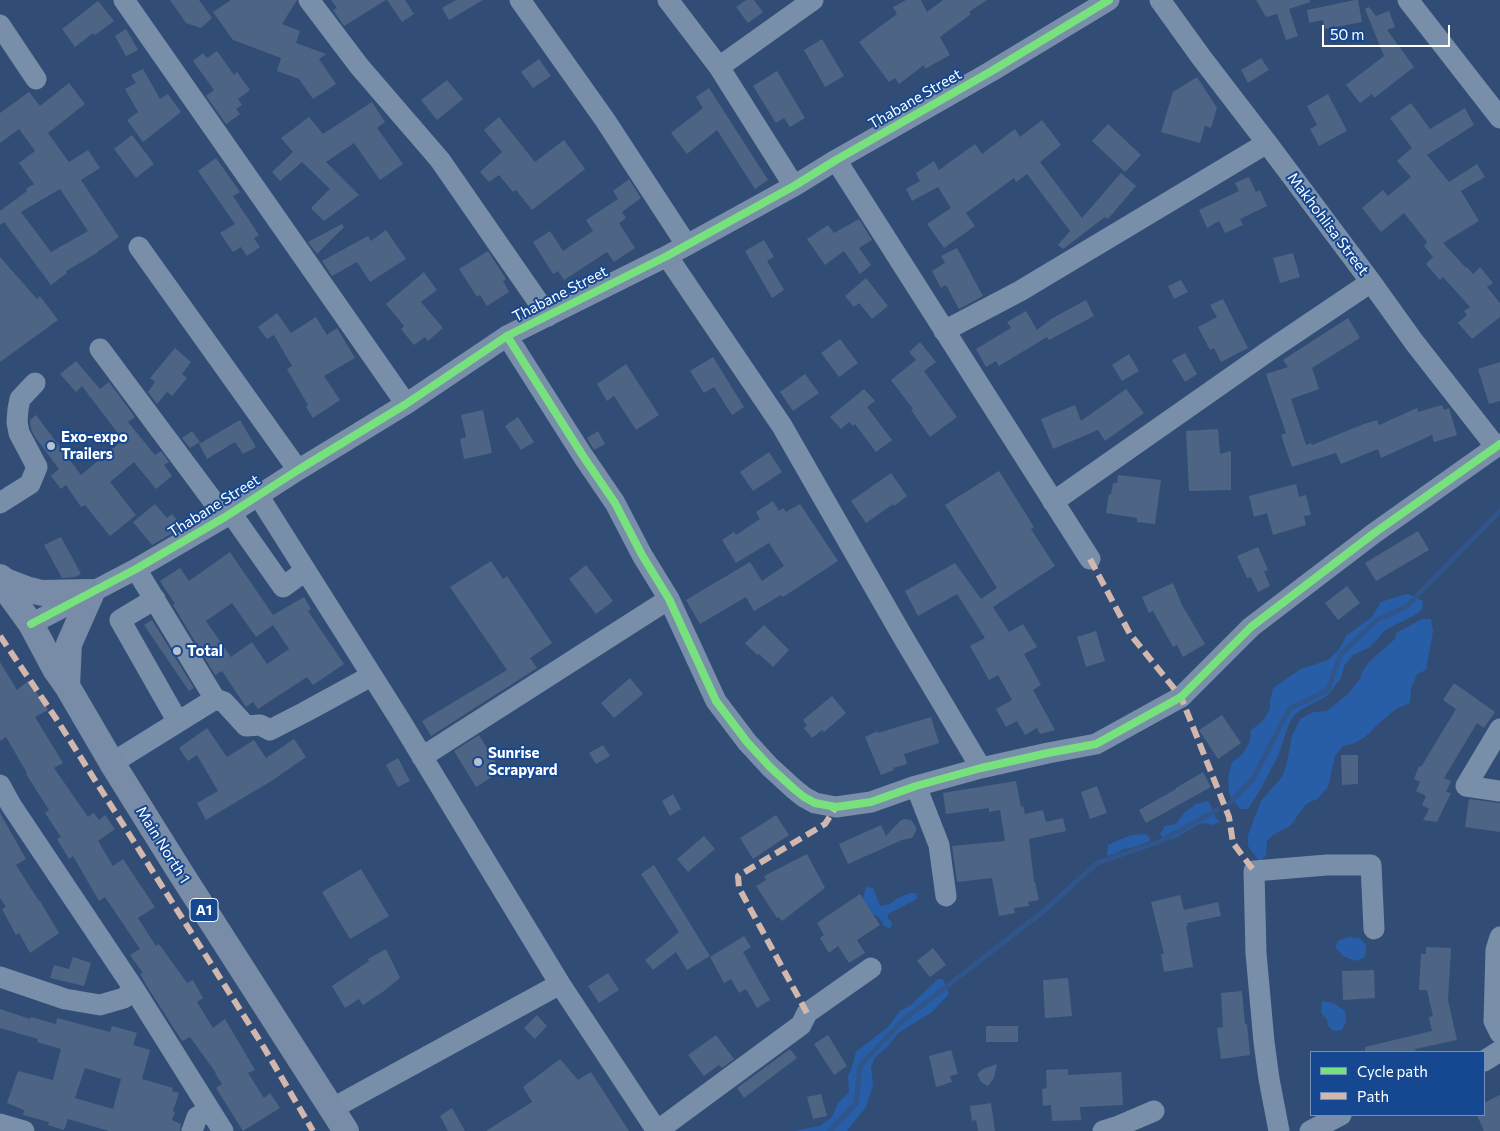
<!DOCTYPE html>
<style>
body{margin:0}
#map{position:relative;width:1500px;height:1131px;overflow:hidden;background:#314d75;font-family:Commissioner,sans-serif}
canvas{display:block}
.legend{position:absolute;left:1310px;top:1051px;width:175px;height:65px;box-sizing:border-box;background:#154891;border:1px solid #7391bd;margin:0;padding:6px 9px;list-style:none;font-size:15px;color:#fff}
.legend li{display:flex;align-items:center;gap:10px;height:25px}
.legend b{width:25px;border:1px solid #7391bd}
.scale{position:absolute;left:1322px;top:25px;width:128px;height:22px;box-sizing:border-box;border:2px solid #fff;border-top:0;padding-left:6px;font-size:15px;line-height:18px;white-space:nowrap;color:#fff;-webkit-text-stroke:4px #154891;paint-order:stroke}
</style>
<div id="map">
<canvas width="1500" height="1131"></canvas>
<ul class="legend">
<li><b style="height:6px;background:#77e17e"></b>Cycle path</li>
<li><b style="height:6px;background:#d1b7ad"></b>Path</li>
</ul>
<div class="scale">50 m</div>
</div>
<script>
const context = document.querySelector('canvas').getContext('2d');
context.lineJoin = 'round';
function paint(path, color) {
  context.fillStyle = color;
  context.fill(path, 'evenodd');
}
function poly(rows) {
  const path = new Path2D();
  for (const r of rows) {
    path.moveTo(r[0], r[1]);
    for (let i = 2; i < r.length; i += 2) path.lineTo(r[i], r[i + 1]);
  }
  return path;
}
function strokePath(path, color, width, dash) {
  context.strokeStyle = color;
  context.lineWidth = width;
  context.lineCap = dash ? 'butt' : 'round';
  context.setLineDash(dash || []);
  context.stroke(path);
}
function drawText(font, color, halo, rows, align = 'center') {
  context.font = font + ' Commissioner,sans-serif';
  context.lineWidth = 4;
  context.setLineDash([]);
  context.textBaseline = 'middle';
  context.strokeStyle = halo;
  context.fillStyle = color;
  for (const [text, x, y, turn = 0] of rows) {
    context.save();
    context.translate(x, y);
    context.rotate((+turn || 0) * Math.PI / 180);
    context.textAlign = isNaN(turn) ? turn : align;
    if (halo) context.strokeText(text, 0, 0);
    context.fillText(text, 0, 0);
    context.restore();
  }
}
paint(poly([
 [1408,594,1423,601,1422,610,1413,616,1385,630,1370,647,1353,655,1344,666,1341,678,1327,696,1304,708,1294,715,1288,726,1278,756,1259,792,1248,809,1240,809,1229,794,1228,778,1232,762,1243,754,1250,741,1251,730,1262,722,1270,709,1270,701,1273,688,1301,669,1328,660,1339,650,1346,636,1372,617,1381,602,1399,596],
 [1422,619,1431,619,1433,631,1426,670,1417,674,1411,688,1410,703,1396,709,1379,723,1365,737,1355,743,1343,746,1335,756,1328,787,1317,799,1306,804,1291,825,1273,835,1267,841,1266,856,1259,861,1248,846,1248,835,1261,801,1282,777,1286,767,1292,736,1300,719,1313,712,1327,711,1349,693,1360,679,1362,672,1370,661,1395,639,1396,633],
 [1208,801,1214,812,1216,818,1220,822,1212,825,1206,823,1199,824,1173,839,1165,839,1160,834,1165,826,1176,824,1185,812,1196,804],
 [1146,834,1150,838,1150,841,1135,847,1124,849,1115,854,1107,856,1108,845,1131,835],
 [866,887,873,888,880,906,890,904,898,898,911,893,916,893,917,899,888,914,888,918,892,923,891,929,884,926,879,917,873,914,863,898],
 [1349,937,1360,938,1366,945,1365,957,1355,961,1343,956,1335,947,1339,940],
 [938,979,943,979,949,994,932,1012,898,1033,887,1047,875,1057,871,1067,873,1085,866,1107,847,1131,796,1131,808,1128,820,1126,832,1117,838,1103,849,1092,848,1076,852,1067,856,1052,888,1027,900,1011,911,1005],
 [1322,1001,1333,1003,1345,1011,1346,1022,1342,1030,1334,1031,1328,1026,1327,1019,1321,1013]
]), '#285ea8');
strokePath(poly([
 [1229,804,1253,779,1289,709,1328,690,1340,655,1377,620,1406,607,1500,511],
 [830,1131,856,1103,860,1066,902,1021,1045,910,1097,863,1159,842,1217,810]
]), '#30558a', 5);
paint(poly([
 [170,0,199,0,212,18,201,28,186,23],
 [231,0,297,0,282,24,300,31,296,43,326,54,319,59,336,84,313,99,299,79,277,71,281,58,233,40,213,12],
 [331,0,386,0,344,26,333,10,337,8],
 [387,0,405,0,414,14,402,22],
 [456,0,483,0,449,20,442,8],
 [746,0,754,0,763,12,748,23,736,7],
 [906,0,921,0,927,12,943,0,987,0,969,12,971,14,940,37,950,55,925,69,924,65,899,84,895,78,889,82,859,42,897,14,893,7],
 [1256,0,1310,0,1310,2,1289,9,1298,36,1286,40,1277,14,1266,17],
 [1355,0,1358,0,1362,22,1325,29,1323,20,1309,23,1307,10],
 [98,1,114,21,95,35,93,33,75,47,62,29],
 [1369,7,1376,16,1389,11,1395,27,1387,30,1414,67,1374,98,1372,94,1360,103,1346,85,1384,56,1365,9],
 [126,29,138,50,126,56,115,36],
 [822,39,844,76,825,87,804,50],
 [217,51,234,75,237,72,250,90,238,99,242,105,236,109,240,114,226,124,206,96,214,90,193,61,203,53,207,58],
 [1261,58,1269,70,1248,83,1241,70],
 [539,59,551,76,533,88,521,72],
 [143,69,160,99,168,94,181,112,143,142,127,120,138,112,125,89,136,83,131,75],
 [777,71,805,118,790,127,784,118,776,123,753,86],
 [1197,77,1217,108,1211,128,1205,126,1200,143,1161,132,1173,92],
 [447,80,463,99,437,120,421,100],
 [69,83,85,104,48,133,69,162,88,150,100,168,81,180,119,237,97,252,97,253,66,271,67,273,51,285,4,222,0,225,0,211,27,191,26,189,34,184,19,163,35,151,19,129,0,143,0,113,29,92,40,106],
 [60,189,88,231,51,252,21,212],
 [709,88,768,180,755,189,717,130,687,154,671,133,703,108,696,97],
 [1328,94,1347,131,1319,146,1310,129,1317,125,1307,106],
 [372,102,385,122,377,128,403,164,380,180,354,143,326,162,359,195,324,221,311,208,330,189,302,162,280,181,272,172,293,152,281,138,309,117,323,134],
 [1411,103,1430,129,1465,108,1474,125,1427,155,1449,182,1477,164,1485,177,1461,191,1479,221,1443,243,1466,268,1467,267,1473,274,1480,267,1493,283,1487,287,1500,303,1500,317,1472,339,1458,323,1467,315,1464,311,1470,307,1443,277,1440,280,1426,264,1433,257,1424,246,1427,242,1404,213,1381,232,1362,208,1383,190,1388,196,1411,177,1397,161,1412,148,1390,118],
 [499,117,535,162,564,140,585,169,532,210,516,190,513,192,499,175,489,182,480,172,502,152,484,130],
 [1042,120,1061,145,1040,162,1082,218,1121,173,1136,186,1108,219,1105,217,1063,249,1058,245,1070,231,1027,174,1016,182,1014,178,966,213,975,226,944,248,927,224,951,208,938,187,912,201,906,189,920,181,916,173,934,161,939,170,975,144,982,154,1015,129,1020,137],
 [1108,124,1141,155,1125,172,1092,141],
 [132,135,154,164,136,178,114,149],
 [216,158,240,192,233,196,259,235,254,238,260,247,247,256,241,247,233,252,220,233,235,224,198,171],
 [1249,177,1256,192,1260,190,1267,206,1240,219,1243,225,1225,233,1219,221,1207,228,1199,210,1239,191,1235,183],
 [629,179,641,198,622,212,626,218,619,223,635,248,614,262,607,252,564,280,558,271,553,274,533,242,550,231,563,251,593,231,586,220,618,199,613,191],
 [859,219,872,240,859,248,871,265,860,274,844,251,825,265,807,239,828,225,834,233],
 [342,224,344,227,317,254,308,242],
 [386,230,406,259,370,282,357,262,332,276,322,261,368,236,371,241],
 [764,240,774,257,767,261,784,290,772,298,745,251],
 [957,248,983,296,959,309,946,285,941,288,932,271,945,263,941,256],
 [488,251,506,279,503,281,509,292,487,306,480,295,477,297,459,269],
 [1293,253,1300,277,1280,283,1273,258],
 [0,257,37,299,40,296,58,320,0,362],
 [424,272,437,290,421,302,443,328,428,341,425,337,414,345,401,329,404,326,386,304],
 [866,278,888,306,872,319,859,303,854,307,845,296],
 [1181,280,1188,292,1174,299,1168,286],
 [1223,299,1248,348,1221,362,1214,348,1210,350,1198,327,1217,317,1210,305],
 [1086,300,1094,316,1049,340,1047,337,999,366,996,361,986,367,976,349,1011,328,1007,322,1026,311,1037,330,1051,319],
 [277,313,291,333,316,317,327,335,337,328,355,358,324,376,340,400,313,418,306,407,308,405,287,369,292,366,274,335,267,339,258,327],
 [1348,318,1360,338,1312,368,1319,389,1291,399,1306,445,1311,443,1312,445,1364,424,1377,420,1379,425,1417,408,1418,412,1442,405,1444,410,1449,408,1457,435,1434,442,1432,435,1381,458,1378,449,1341,464,1336,453,1292,467,1281,435,1286,433,1266,374,1288,367,1283,360],
 [840,339,858,363,839,377,821,353],
 [920,342,936,362,924,371,957,417,930,437,911,410,913,409,891,380,916,360,909,352],
 [175,348,191,362,182,374,187,378,172,396,167,392,157,404,148,392,155,382,150,378],
 [1185,353,1197,374,1185,382,1172,360],
 [1129,354,1139,371,1122,381,1112,365],
 [713,357,744,407,732,415,714,387,704,393,690,371],
 [76,361,100,389,109,382,135,417,128,422,155,455,161,451,169,462,164,465,172,476,156,489,134,462,110,482,136,515,110,536,85,505,81,507,66,485,61,489,51,476,59,469,35,437,31,429,30,420,36,415,81,475,123,440,82,386,76,392,60,374],
 [1500,362,1500,401,1489,404,1478,369],
 [626,364,659,415,636,430,614,396,607,401,597,384],
 [805,374,819,393,793,411,780,392],
 [864,389,875,401,867,407,892,440,876,452,855,424,853,426,849,422,841,429,830,417],
 [1126,389,1144,413,1105,441,1098,430,1053,449,1041,419,1075,405,1081,421],
 [483,410,492,453,464,459,460,439,466,437,461,415],
 [518,417,534,442,521,450,505,426],
 [240,420,256,447,243,454,235,442,207,459,199,444],
 [1218,429,1220,454,1231,451,1231,490,1189,491,1186,431],
 [192,431,200,442,190,448,182,438],
 [598,431,605,444,594,450,587,438],
 [769,452,782,472,753,491,740,472],
 [999,471,1034,527,1031,529,1055,566,993,607,1009,632,1023,624,1037,647,1024,654,1041,685,1033,690,1055,730,1040,734,1037,728,1025,735,1017,721,1006,727,996,709,1012,700,998,675,989,680,970,646,985,638,957,594,918,616,905,591,955,563,981,599,997,588,945,505],
 [891,473,907,496,894,506,893,504,866,523,851,501],
 [1118,475,1161,480,1155,524,1137,522,1137,518,1106,513,1109,494,1111,494,1113,483,1117,483],
 [1296,484,1299,497,1306,495,1311,515,1304,516,1306,525,1273,535,1267,513,1254,517,1249,496],
 [773,501,779,511,783,508,786,512,800,504,838,561,783,597,781,595,754,611,746,597,700,624,686,600,750,562,762,581,784,566,769,543,736,563,722,540,734,532,736,535,760,519,756,512],
 [155,504,167,518,172,514,183,527,152,545,133,522],
 [1418,531,1429,550,1376,581,1365,563],
 [61,537,81,574,75,577,62,578,44,545],
 [1258,547,1268,570,1264,571,1270,586,1258,592,1251,577,1247,578,1237,556],
 [230,552,273,615,304,597,311,609,308,611,344,664,313,685,307,677,258,709,253,702,246,707,222,671,215,675,173,605,175,604,160,581,180,568,189,581],
 [232,603,256,637,273,625,289,649,267,664,252,642,231,657,206,621],
 [491,561,503,579,507,576,552,643,530,658,537,668,431,736,422,721,507,670,450,587],
 [586,565,613,601,596,614,569,579],
 [1173,583,1182,605,1205,644,1183,657,1177,645,1173,647,1153,611,1149,613,1142,597],
 [1347,586,1360,603,1338,620,1325,603],
 [152,620,194,688,189,691,144,625],
 [764,625,789,650,773,667,759,654,757,655,745,643],
 [1096,631,1105,661,1086,667,1077,637],
 [0,662,17,690,28,681,40,697,41,697,48,710,35,717,63,763,54,768,88,817,94,813,99,820,105,815,115,829,98,841,113,866,123,859,155,907,138,918,156,946,159,944,187,983,193,980,203,998,197,1002,213,1028,225,1019,255,1070,248,1073,264,1098,270,1093,280,1108,243,1131,216,1088,222,1084,215,1073,216,1073,190,1037,182,1041,148,988,140,974,143,973,130,955,140,949,105,897,99,901,73,856,69,859,57,839,61,837,45,813,49,810,26,774,27,773,6,737,0,741],
 [630,678,643,694,614,718,601,703],
 [1454,683,1495,712,1484,728,1477,723,1444,778,1451,781,1446,792,1451,793,1437,822,1423,820,1429,809,1422,805,1426,796,1416,791,1420,782,1414,779,1419,766,1421,767,1456,709,1443,700],
 [832,696,846,713,824,732,822,730,812,738,804,728,807,725,803,720],
 [1222,715,1241,743,1218,759,1199,730],
 [931,717,939,743,904,754,907,764,893,768,894,770,881,775,865,737,878,731,878,733],
 [207,728,227,757,254,740,266,758,294,739,306,757,273,780,206,820,197,803,218,791,197,755,188,761,179,748],
 [479,735,501,771,476,787,454,751],
 [603,745,610,756,596,764,589,753],
 [1341,755,1358,755,1358,784,1342,785],
 [398,758,410,781,398,787,386,765],
 [1203,772,1211,787,1146,823,1139,810,1176,789,1176,788],
 [1016,781,1021,807,1023,806,1025,814,1043,810,1046,822,1063,818,1066,831,1029,839,1034,882,1035,882,1039,900,1028,902,1029,906,1014,908,1015,913,999,916,992,878,957,882,952,846,1005,841,1000,810,989,812,989,808,946,814,943,793],
 [1097,786,1107,813,1090,819,1081,792],
 [673,794,681,809,670,816,662,801],
 [1469,799,1500,803,1500,832,1465,827],
 [0,813,26,859,16,865,39,901,40,901,59,933,30,953,19,933,16,935,2,909,6,907,0,898],
 [776,815,789,835,753,859,740,838],
 [904,819,911,820,916,827,916,831,912,838,902,840,848,864,839,844,881,825,886,836,900,821],
 [704,836,715,849,688,872,677,859],
 [807,854,825,888,782,921,779,917,777,918,756,886,766,880,764,876],
 [654,865,710,956,687,970,676,952,653,970,645,960,679,932,641,874],
 [361,869,389,916,350,939,322,892],
 [860,894,880,925,857,940,865,953,849,963,838,946,829,953,820,938,824,935,817,923],
 [1180,895,1184,910,1218,902,1221,916,1187,923,1188,926,1186,926,1193,967,1164,972,1161,954,1164,954,1151,902],
 [744,936,751,947,743,952,770,1000,757,1008,746,989,739,993,731,979,724,983,710,957],
 [1426,947,1451,948,1448,1000,1457,1040,1415,1049,1416,1052,1365,1052,1365,1047,1432,1031,1429,1017,1433,1016,1427,990,1419,990,1421,954,1426,954],
 [933,948,946,965,930,977,917,961],
 [386,949,400,978,384,991,363,1005,359,999,345,1008,332,986,369,961,368,959],
 [73,957,91,963,84,986,50,978,54,965,69,969],
 [1374,970,1375,998,1343,1000,1342,971],
 [608,973,619,990,599,1003,588,986],
 [1068,978,1072,1016,1045,1018,1043,980],
 [1242,991,1245,1024,1247,1024,1250,1055,1221,1059,1217,1028,1223,1027,1221,993],
 [0,1009,30,1019,31,1017,56,1024,57,1018,110,1032,112,1026,137,1033,133,1045,150,1050,142,1079,173,1088,172,1091,179,1093,173,1111,175,1112,172,1120,181,1124,180,1131,109,1131,68,1119,64,1130,48,1125,49,1122,23,1115,24,1110,7,1103,18,1071,53,1080,61,1049,37,1042,38,1039,0,1028],
 [85,1068,121,1079,113,1109,75,1098],
 [537,1015,547,1026,535,1039,524,1028],
 [986,1026,1018,1026,1018,1042,986,1042],
 [716,1035,734,1059,722,1068,719,1065,704,1076,688,1055],
 [828,1035,847,1066,834,1075,814,1044],
 [790,1049,797,1058,744,1098,737,1088],
 [951,1050,958,1074,950,1076,952,1082,936,1087,929,1056],
 [560,1059,578,1080,591,1072,629,1131,486,1131,532,1102,523,1087],
 [997,1064,994,1078,988,1086,981,1082,977,1074,983,1069],
 [1068,1069,1068,1075,1121,1072,1123,1105,1080,1107,1081,1120,1052,1121,1051,1105,1043,1106,1042,1089,1047,1088,1046,1070],
 [821,1094,827,1116,813,1119,807,1097],
 [1500,1095,1500,1131,1484,1131,1477,1115,1484,1115,1484,1103],
 [991,1103,995,1131,978,1131,976,1120,972,1121,970,1106],
 [452,1108,465,1131,448,1131,440,1116]
]), '#4e6484');
strokePath(poly([
 [124,0,406,404],
 [309,0,359,66,440,160,548,316],
 [520,0,605,120,686,244],
 [668,0,719,67,794,186],
 [1160,0,1201,57,1267,143,1371,282,1414,342,1496,447],
 [1408,0,1500,118],
 [0,25,36,79],
 [719,67,813,0],
 [836,160,1090,559],
 [139,247,298,470],
 [667,256,782,426,903,637,981,768],
 [944,331,1020,291,1267,143],
 [507,336,583,456,615,503,642,555,669,599,716,701,747,742,770,767,794,789,804,797,815,803,836,807,871,802,916,786,981,768,1048,753,1096,744,1181,697,1251,627,1373,534,1500,444],
 [100,349,225,517],
 [258,495,400,720,560,984,657,1131],
 [1053,502,1270,350,1371,282],
 [0,503,30,484,37,467,19,433,17,422,18,409,20,399,35,383],
 [231,513,283,587,305,571],
 [155,599,120,620,178,722],
 [31,624,136,569,225,517,298,470,406,404,507,336,667,256,794,186,836,160,990,72,1109,0],
 [215,699,224,702,246,726,260,725,270,730,305,712,371,676],
 [1500,729,1466,786,1500,791],
 [422,757,669,599],
 [112,763,215,699,136,569],
 [0,785,11,805,134,989,223,1131],
 [916,786,939,845,946,896],
 [1500,937,1496,950,1494,1021,1500,1033],
 [0,977,65,999,100,1005,124,998,134,989],
 [1484,1061,1500,1051],
 [333,1108,560,984],
 [0,1124,24,1131],
 [192,1131,197,1117,210,1111],
 [657,1131,801,1025,807,1013,871,968],
 [1103,1131,1119,1126,1154,1111],
 [1279,1131,1269,1079,1264,1042,1256,953,1254,871,1327,865,1371,865,1374,929],
 [1310,1131,1341,1115]
]), '#798ea8', 21);
strokePath(poly([
 [0,577,5,581,26,589,42,593,92,592,69,644,67,686],
 [0,581,31,624,55,669,67,686,112,763,180,872,346,1131]
]), '#788ca7', 26);
strokePath(poly([
 [1090,559,1130,634,1181,697,1229,817,1233,843,1254,871],
 [0,636,57,720,263,1046,313,1131],
 [807,1013,739,888,738,876,825,824,836,807]
]), '#d1b7ad', 6, [12, 6]);
strokePath(poly([
 [507,336,583,456,615,503,642,555,669,599,716,701,747,742,770,767,794,789,804,797,815,803,836,807,871,802,916,786,981,768,1048,753,1096,744,1181,697,1251,627,1373,534,1500,444],
 [31,624,136,569,225,517,298,470,406,404,507,336,667,256,794,186,836,160,990,72,1109,0]
]), '#77e17e', 8);
for (const [x, y, r, color] of [
 [51,446,5,"#b7c1cf"],
 [177,651,5,"#b7c1cf"],
 [478,762,5,"#b7c1cf"]
]) {
  const dot = new Path2D();
  dot.arc(x, y, r, 0, 2 * Math.PI);
  context.fillStyle = color;
  context.fill(dot);
  strokePath(dot, '#154891', 2);
}
for (const [x, y, w] of [
 [204,910,28]
]) {
  const box = new Path2D();
  box.roundRect(x - w / 2, y - 11.5, w, 23, 4);
  context.fillStyle = '#154891';
  context.fill(box);
  strokePath(box, '#fff', 1);
}
drawText('bold 14px', '#fff', null, [
 ["A1",204,910]
]);
drawText('15px', '#fff', '#154891', [
 ["Thabane Street",915,99,-30],
 ["Makhohlisa Street",1328,224,53],
 ["Thabane Street",560,294,-27],
 ["Thabane Street",214,506,-32],
 ["Main North 1",163,845,58]
]);
drawText('bold 15px', '#fff', '#154891', [
 ["Exo-expo",61,437],
 ["Trailers",61,454],
 ["Total",187,651],
 ["Sunrise",488,753],
 ["Scrapyard",488,770]
], 'left');
</script>
